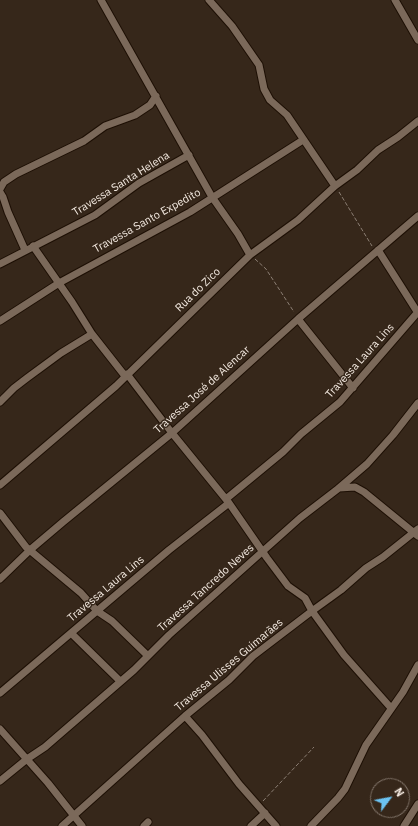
<!DOCTYPE html>
<meta charset="utf-8">
<style>
body{margin:0}
#map{position:relative;width:418px;height:826px;overflow:hidden;background:#36271a;font-family:"IBM Plex Sans",sans-serif}
canvas{display:block}
.north{position:absolute;left:370px;top:778px;width:40px;height:40px;box-sizing:border-box;background:#36271a;border:1px solid #82756a;border-radius:50%;rotate:58deg;font-size:11px;font-weight:700;line-height:16px;text-align:center;color:#f4eae1}
.north::after{content:'';display:block;margin:auto;width:14px;height:18px;background:#6cc3f2;clip-path:polygon(50% 0,100% 100%,50% 72%,0 100%)}
</style>
<div id="map">
<canvas width="418" height="826"></canvas>
<div class="north">N</div>
</div>
<script>
const context = document.querySelector('canvas').getContext('2d');
context.lineJoin = 'round';
function poly(rows) {
  const path = new Path2D();
  for (const r of rows) {
    path.moveTo(r[0], r[1]);
    for (let i = 2; i < r.length; i += 2) path.lineTo(r[i], r[i + 1]);
  }
  return path;
}
function strokePath(path, color, width, dash) {
  context.strokeStyle = color;
  context.lineWidth = width;
  context.lineCap = dash ? 'butt' : 'round';
  context.setLineDash(dash || []);
  context.stroke(path);
}
function drawText(font, color, halo, rows, align = 'center') {
  context.font = font + ' "IBM Plex Sans",sans-serif';
  context.lineWidth = 3;
  context.setLineDash([]);
  context.textBaseline = 'middle';
  context.strokeStyle = halo;
  context.fillStyle = color;
  for (const [text, x, y, turn = 0] of rows) {
    context.save();
    context.translate(x, y);
    context.rotate((+turn || 0) * Math.PI / 180);
    context.textAlign = isNaN(turn) ? turn : align;
    if (halo) context.strokeText(text, 0, 0);
    context.fillText(text, 0, 0);
    context.restore();
  }
}
const street = poly([
 [101,0,212,197,238,234,250,255],
 [209,0,232,26,259,65,264,89,270,100,287,115,335,186],
 [395,0,418,40],
 [0,189,4,182,16,174,84,141,105,126,135,115,150,105,156,96],
 [0,192,3,197,8,212,25,250],
 [33,246,72,302,92,334,125,376],
 [378,250,418,313],
 [0,264,95,215,139,183,189,155],
 [298,319,353,388],
 [0,321,59,283,190,212,303,140],
 [127,374,172,433,229,503,267,558,288,586,305,598,312,611,344,655,391,708],
 [0,402,14,388,27,378,61,353,92,334],
 [0,485,116,386,250,255,298,220,335,186,357,170,378,150,398,137,418,121],
 [339,488,355,487,364,492,418,536],
 [226,499,283,452,301,434,340,402,417,313],
 [0,513,26,547,81,593,97,611,112,621,148,656],
 [0,579,30,550,63,522,172,433,298,319,418,216],
 [71,633,120,681],
 [0,693,169,550,229,503],
 [185,716,202,735,239,784,276,826],
 [0,729,48,783,82,826],
 [0,781,27,759,45,747,134,670,169,635,300,518,339,488,367,464,393,435,418,403],
 [62,826,185,716,229,680,253,656,312,611,341,590,366,568,383,557,418,529],
 [144,826,148,822],
 [251,826,265,813],
 [311,826,338,798,345,789,366,745,403,692,418,665],
 [404,826,418,804]
]);
strokePath(street, '#1d0f04', 9);
strokePath(poly([
 [339,192,372,246],
 [255,259,266,269,294,312],
 [263,801,314,747]
]), '#8c7f74', 1, [4, 2]);
strokePath(street, '#7b695a', 7);
drawText('11px', '#f4eae1', '#36271a', [
 ["Travessa Santa Helena",121,184,-32],
 ["Travessa Santo Expedito",147,221,-29],
 ["Rua do Zico",198,290,-44],
 ["Travessa Laura Lins",360,361,-48],
 ["Travessa José de Alencar",202,390,-42],
 ["Travessa Tancredo Neves",206,588,-42],
 ["Travessa Laura Lins",106,589,-40],
 ["Travessa Ulisses Guimarães",229,665,-40]
]);
</script>
